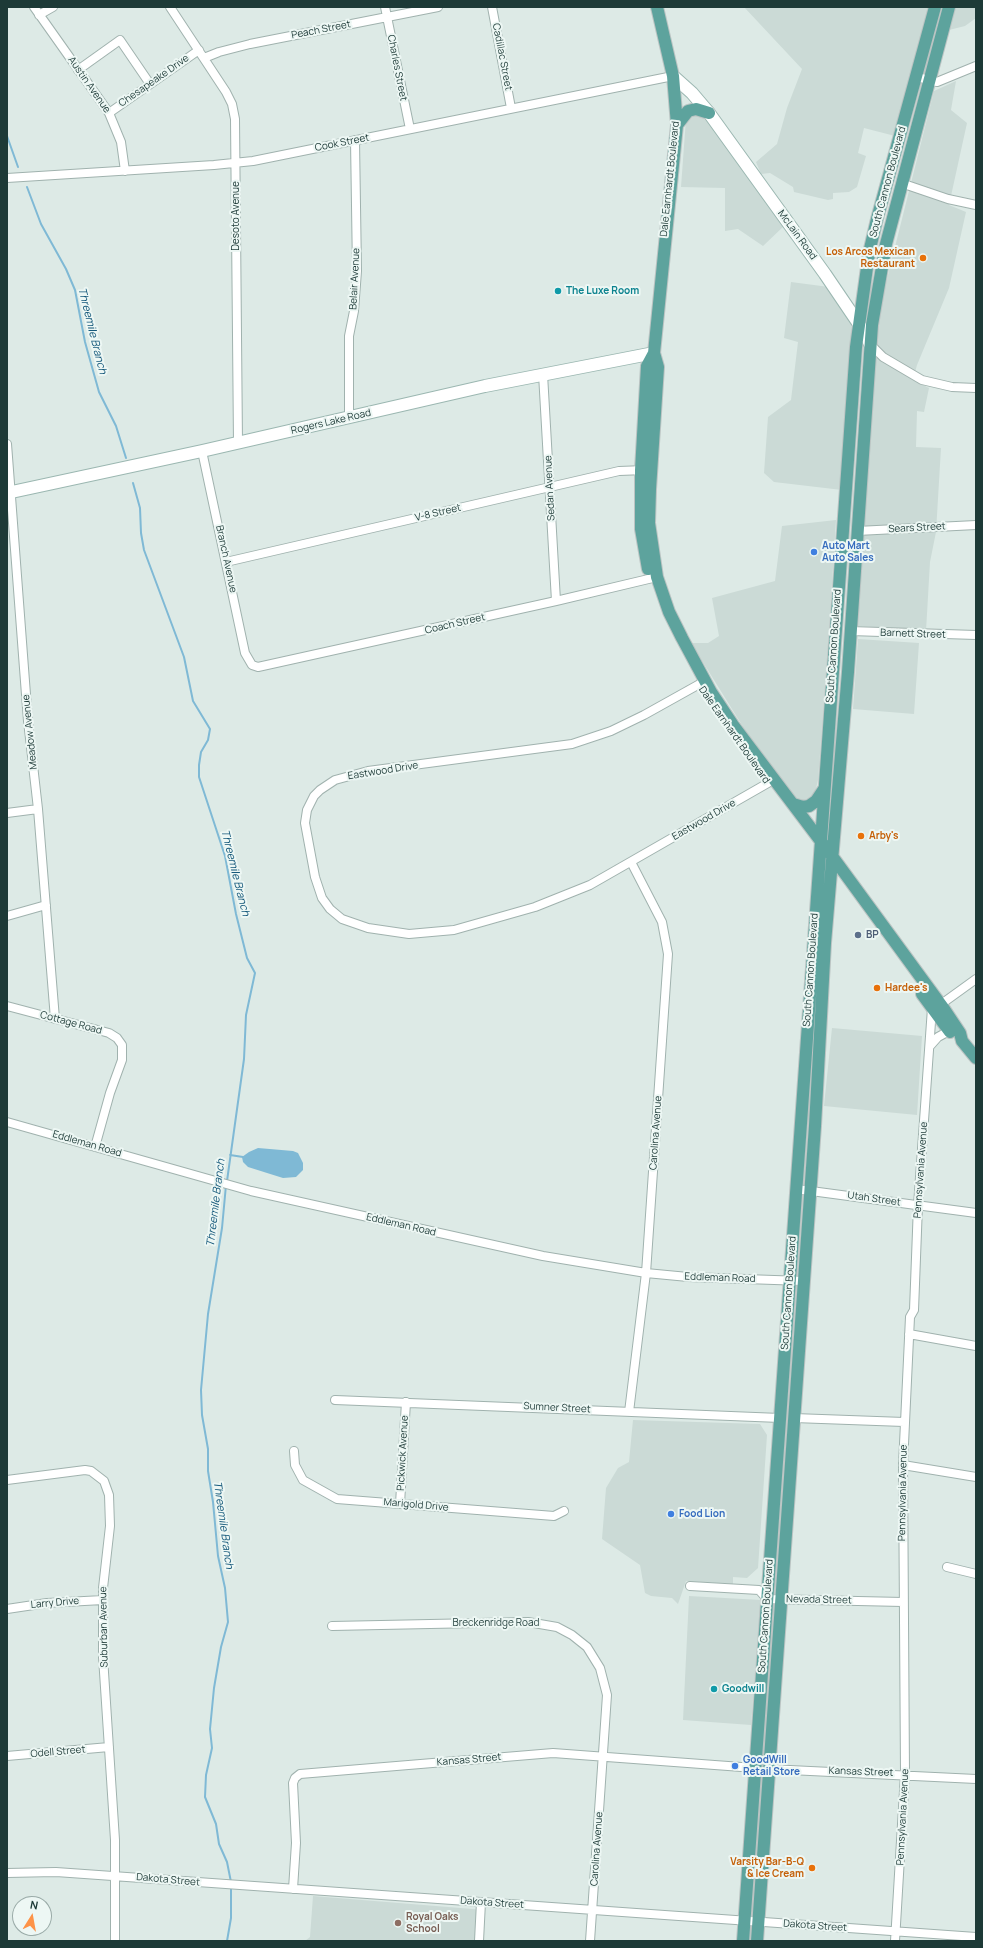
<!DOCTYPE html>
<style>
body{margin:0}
#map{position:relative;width:983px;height:1948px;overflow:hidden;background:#ddeae6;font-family:Manrope,sans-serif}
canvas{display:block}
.frame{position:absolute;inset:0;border:8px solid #1d3a37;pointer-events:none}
.north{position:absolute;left:12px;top:1896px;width:40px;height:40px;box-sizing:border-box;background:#edf7f4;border:1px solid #9aaba8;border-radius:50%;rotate:11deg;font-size:11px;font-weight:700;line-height:16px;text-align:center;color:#1d3a37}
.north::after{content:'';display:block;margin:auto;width:14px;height:18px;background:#fd9348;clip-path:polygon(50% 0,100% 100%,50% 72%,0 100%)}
</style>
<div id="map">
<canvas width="983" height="1948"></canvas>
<div class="frame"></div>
<div class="north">N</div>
</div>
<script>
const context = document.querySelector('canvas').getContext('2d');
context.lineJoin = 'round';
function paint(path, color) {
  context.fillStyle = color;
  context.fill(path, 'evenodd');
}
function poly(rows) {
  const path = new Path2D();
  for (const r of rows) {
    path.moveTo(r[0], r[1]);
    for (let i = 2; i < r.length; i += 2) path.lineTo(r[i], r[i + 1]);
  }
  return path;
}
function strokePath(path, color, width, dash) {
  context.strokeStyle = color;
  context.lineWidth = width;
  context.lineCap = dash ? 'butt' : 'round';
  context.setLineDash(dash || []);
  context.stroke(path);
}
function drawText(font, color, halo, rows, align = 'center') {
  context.font = font + ' Manrope,sans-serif';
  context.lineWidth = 4;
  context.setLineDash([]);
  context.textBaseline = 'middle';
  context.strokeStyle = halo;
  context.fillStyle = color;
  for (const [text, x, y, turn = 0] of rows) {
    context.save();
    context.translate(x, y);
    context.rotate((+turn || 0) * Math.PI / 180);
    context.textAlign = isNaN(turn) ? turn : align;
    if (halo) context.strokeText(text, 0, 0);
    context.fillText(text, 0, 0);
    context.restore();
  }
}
paint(poly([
 [744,7,929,7,895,136,864,128,858,153,866,156,857,187,849,192,833,193,833,199,828,200,794,192,793,187,770,173,761,174,756,162,777,144,787,108,802,69],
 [955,7,976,7,976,18,965,26,949,30],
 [956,81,951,110,967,123,949,205,966,212,949,288,917,365,913,380,929,388,924,412,917,411,916,447,941,448,936,532,930,562,926,631,858,626,870,405,876,338,883,295,934,91],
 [691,114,705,116,784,226,763,246,738,229,725,231,725,188,681,187,686,119],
 [791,282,829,287,852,322,842,490,774,482,764,473,768,417,791,400,798,342,784,338],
 [836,520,828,647,818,780,815,793,811,800,803,801,794,797,745,730,691,643,708,643,719,636,712,598,775,581,782,526],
 [858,639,919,643,914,714,853,709],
 [832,1028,922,1036,917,1115,824,1106],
 [633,1420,760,1424,767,1435,758,1568,747,1578,733,1577,733,1584,686,1581,678,1604,672,1598,651,1596,645,1593,640,1565,602,1539,606,1488,618,1468,629,1462],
 [689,1596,761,1600,751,1725,683,1720],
 [313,1896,485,1910,482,1941,305,1941,310,1937]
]), '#cbdad6');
paint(poly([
 [258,1148,293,1151,298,1153,303,1163,303,1170,296,1177,283,1178,248,1167,243,1162,242,1157,249,1152]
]), '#7fb9d5');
strokePath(poly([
 [7,136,18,167],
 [27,187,41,224,66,269,75,290,85,342,99,392,116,426,126,458],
 [133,483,140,508,141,533,144,550,184,657,193,701,210,729,208,740,201,752,199,765,199,777,225,856,236,914,247,958,255,973,246,1015,244,1059,227,1181],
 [230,1155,243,1157],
 [226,1185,222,1228,208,1314,201,1390,202,1415,208,1449,208,1471,213,1502,218,1556,225,1588,228,1622,221,1647,214,1688,210,1729,212,1748,206,1775,205,1797,216,1824,219,1844,227,1862,231,1882],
 [227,1941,231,1918,231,1887]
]), '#7fb9d5', 2);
const street = poly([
 [34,7,109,113,121,142,125,171],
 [170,7,226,92,232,104,235,119,238,443],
 [385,7,410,129],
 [492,7,511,108],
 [39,15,53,7],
 [204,58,219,52,250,44,438,7],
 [78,70,120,40,150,84],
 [917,77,937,82,976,66],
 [109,113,199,50],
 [7,178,214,165,253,161,673,76],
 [901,183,948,199,976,205],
 [870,344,883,357,922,380,952,387,976,388],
 [543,374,556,601],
 [349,418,349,336,354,311,357,271,355,140],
 [7,444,28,721,38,809,55,1019],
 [202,451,245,653,252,665,258,667,556,601,657,577],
 [857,531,976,525],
 [226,562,619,471,645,470],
 [850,631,976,635],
 [705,681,644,715,611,731,572,744,368,771,335,780,320,790,314,796,307,810,305,823,315,877,322,898,330,909,342,919,368,928,409,934,454,930,535,907,590,885,768,783],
 [7,813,38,809],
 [7,916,46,905],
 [940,1005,976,979],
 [7,1006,109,1033,117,1038,122,1045,122,1060,110,1093,95,1147],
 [930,1046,938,1037,949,1031],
 [7,1122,251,1191,543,1256,646,1273,688,1277,803,1281],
 [796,1189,976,1213],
 [909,1334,976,1346],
 [335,1400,780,1418],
 [629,1412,646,1273,668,954,662,922,631,862],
 [794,1418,904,1422],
 [294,1451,295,1465,303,1480,337,1499,554,1516,564,1511],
 [903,1465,976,1477],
 [7,1480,85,1470,91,1471,104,1481,109,1495,110,1526,103,1588,103,1657,115,1840,115,1941],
 [400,1504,406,1402],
 [947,1567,976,1574],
 [690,1586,759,1590,767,1599,903,1602],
 [7,1609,47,1603,103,1600],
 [332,1626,528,1622,557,1627,572,1635,587,1647,600,1668,607,1695,590,1941],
 [7,1756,109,1747],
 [769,1769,976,1779],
 [7,1873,56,1872,976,1937],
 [293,1889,296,1843,293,1783,295,1778,300,1774,553,1753,755,1768],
 [479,1941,481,1902],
 [895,1941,905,1774,903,1465,910,1317,914,1310,918,1205,932,1008]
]);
const secondary = poly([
 [673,76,692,93,709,113,825,274,865,333,870,344],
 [7,493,202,451,485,386,654,353]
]);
const primary = poly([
 [657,7,673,76,677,125,654,353,658,367,650,489,649,523,657,577,669,612,682,638,711,692,733,725,832,856,944,1009,960,1033,962,1041,976,1058],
 [677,125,688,111,696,109,709,113],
 [648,569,641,529,641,470,647,366,654,353],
 [793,804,803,807,809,806,816,801,824,789],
 [922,994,950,1032],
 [743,1941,856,347,869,253,877,219,935,7],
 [757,1941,815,1126,825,943,848,672,872,325,886,244,949,7]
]);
strokePath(street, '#a0b2ae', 10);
strokePath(secondary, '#9bb7b1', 14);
strokePath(primary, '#bbc4c3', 14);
strokePath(street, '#fff', 8);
strokePath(secondary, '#fff', 12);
strokePath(primary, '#5da39d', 12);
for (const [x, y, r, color] of [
 [923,258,4,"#e8710a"],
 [558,291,4,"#0f9aa8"],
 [814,552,4,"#3f7fe0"],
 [861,836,4,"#e8710a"],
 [858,935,4,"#5c6f8a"],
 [877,988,4,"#e8710a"],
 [671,1514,4,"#3f7fe0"],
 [714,1689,4,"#0f9aa8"],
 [735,1766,4,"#3f7fe0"],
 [812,1868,4,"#e8710a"],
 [398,1923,4,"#8d6e63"]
]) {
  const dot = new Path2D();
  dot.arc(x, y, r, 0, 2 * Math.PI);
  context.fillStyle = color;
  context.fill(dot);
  strokePath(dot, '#edf7f4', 1.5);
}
drawText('10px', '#1d3a37', '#edf7f4', [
 ["Peach Street",321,30,-11],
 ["Cadillac Street",502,57,79],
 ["Charles Street",397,68,79],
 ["Chesapeake Drive",154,81,-35],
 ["Austin Avenue",89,85,55],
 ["Cook Street",342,143,-11],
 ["Dale Earnhardt Boulevard",670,179,-84],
 ["South Cannon Boulevard",888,182,-75],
 ["Desoto Avenue",236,216,-90],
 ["McLain Road",797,235,54],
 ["Belair Avenue",355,279,-87],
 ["Rogers Lake Road",331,422,-13],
 ["Sedan Avenue",550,488,-93],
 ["V-8 Street",438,513,-13],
 ["Sears Street",917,528,-3],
 ["Branch Avenue",226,559,78],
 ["Coach Street",455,624,-13],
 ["Barnett Street",913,634,2],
 ["South Cannon Boulevard",834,646,-86],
 ["Meadow Avenue",30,732,-96],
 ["Dale Earnhardt Boulevard",734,735,55],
 ["Eastwood Drive",383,771,-9],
 ["Eastwood Drive",704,820,-30],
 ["South Cannon Boulevard",811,970,-86],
 ["Cottage Road",71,1023,15],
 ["Carolina Avenue",656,1133,-86],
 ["Eddleman Road",87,1144,16],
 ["Pennsylvania Avenue",921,1170,-86],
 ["Utah Street",874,1199,8],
 ["Eddleman Road",401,1225,13],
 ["Eddleman Road",720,1278,2],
 ["South Cannon Boulevard",789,1293,-86],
 ["Sumner Street",557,1408,3],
 ["Pickwick Avenue",403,1453,-87],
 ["Pennsylvania Avenue",903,1493,-89],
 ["Marigold Drive",416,1505,5],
 ["Nevada Street",819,1600,1],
 ["Larry Drive",55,1603,-5],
 ["South Cannon Boulevard",766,1616,-86],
 ["Breckenridge Road",496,1623],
 ["Suburban Avenue",104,1627,-91],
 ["Odell Street",58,1752,-5],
 ["Kansas Street",469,1760,-5],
 ["Kansas Street",861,1772,2],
 ["Pennsylvania Avenue",903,1817,-87],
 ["Carolina Avenue",597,1849,-86],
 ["Dakota Street",168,1880,5],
 ["Dakota Street",492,1903,4],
 ["Dakota Street",815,1926,4]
]);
drawText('bold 10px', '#c56008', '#edf7f4', [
 ["Los Arcos Mexican",915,252],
 ["Restaurant",915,264],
 ["Arby's",869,836,"left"],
 ["Hardee's",885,988,"left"],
 ["Varsity Bar-B-Q",804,1862],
 ["& Ice Cream",804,1874]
], 'right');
drawText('bold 10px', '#0d838f', '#edf7f4', [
 ["The Luxe Room",566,291],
 ["Goodwill",722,1689]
], 'left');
drawText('bold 10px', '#366cbe', '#edf7f4', [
 ["Auto Mart",822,546],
 ["Auto Sales",822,558],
 ["Food Lion",679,1514],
 ["GoodWill",743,1760],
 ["Retail Store",743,1772]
], 'left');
drawText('bold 10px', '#4e5e75', '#edf7f4', [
 ["BP",866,935]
], 'left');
drawText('bold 10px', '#785e54', '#edf7f4', [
 ["Royal Oaks",406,1917],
 ["School",406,1929]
], 'left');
drawText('italic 11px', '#14587a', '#edf7f4', [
 ["Threemile Branch",92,331,76],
 ["Threemile Branch",235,873,76],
 ["Threemile Branch",216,1203,-83],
 ["Threemile Branch",223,1525,82]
]);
</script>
